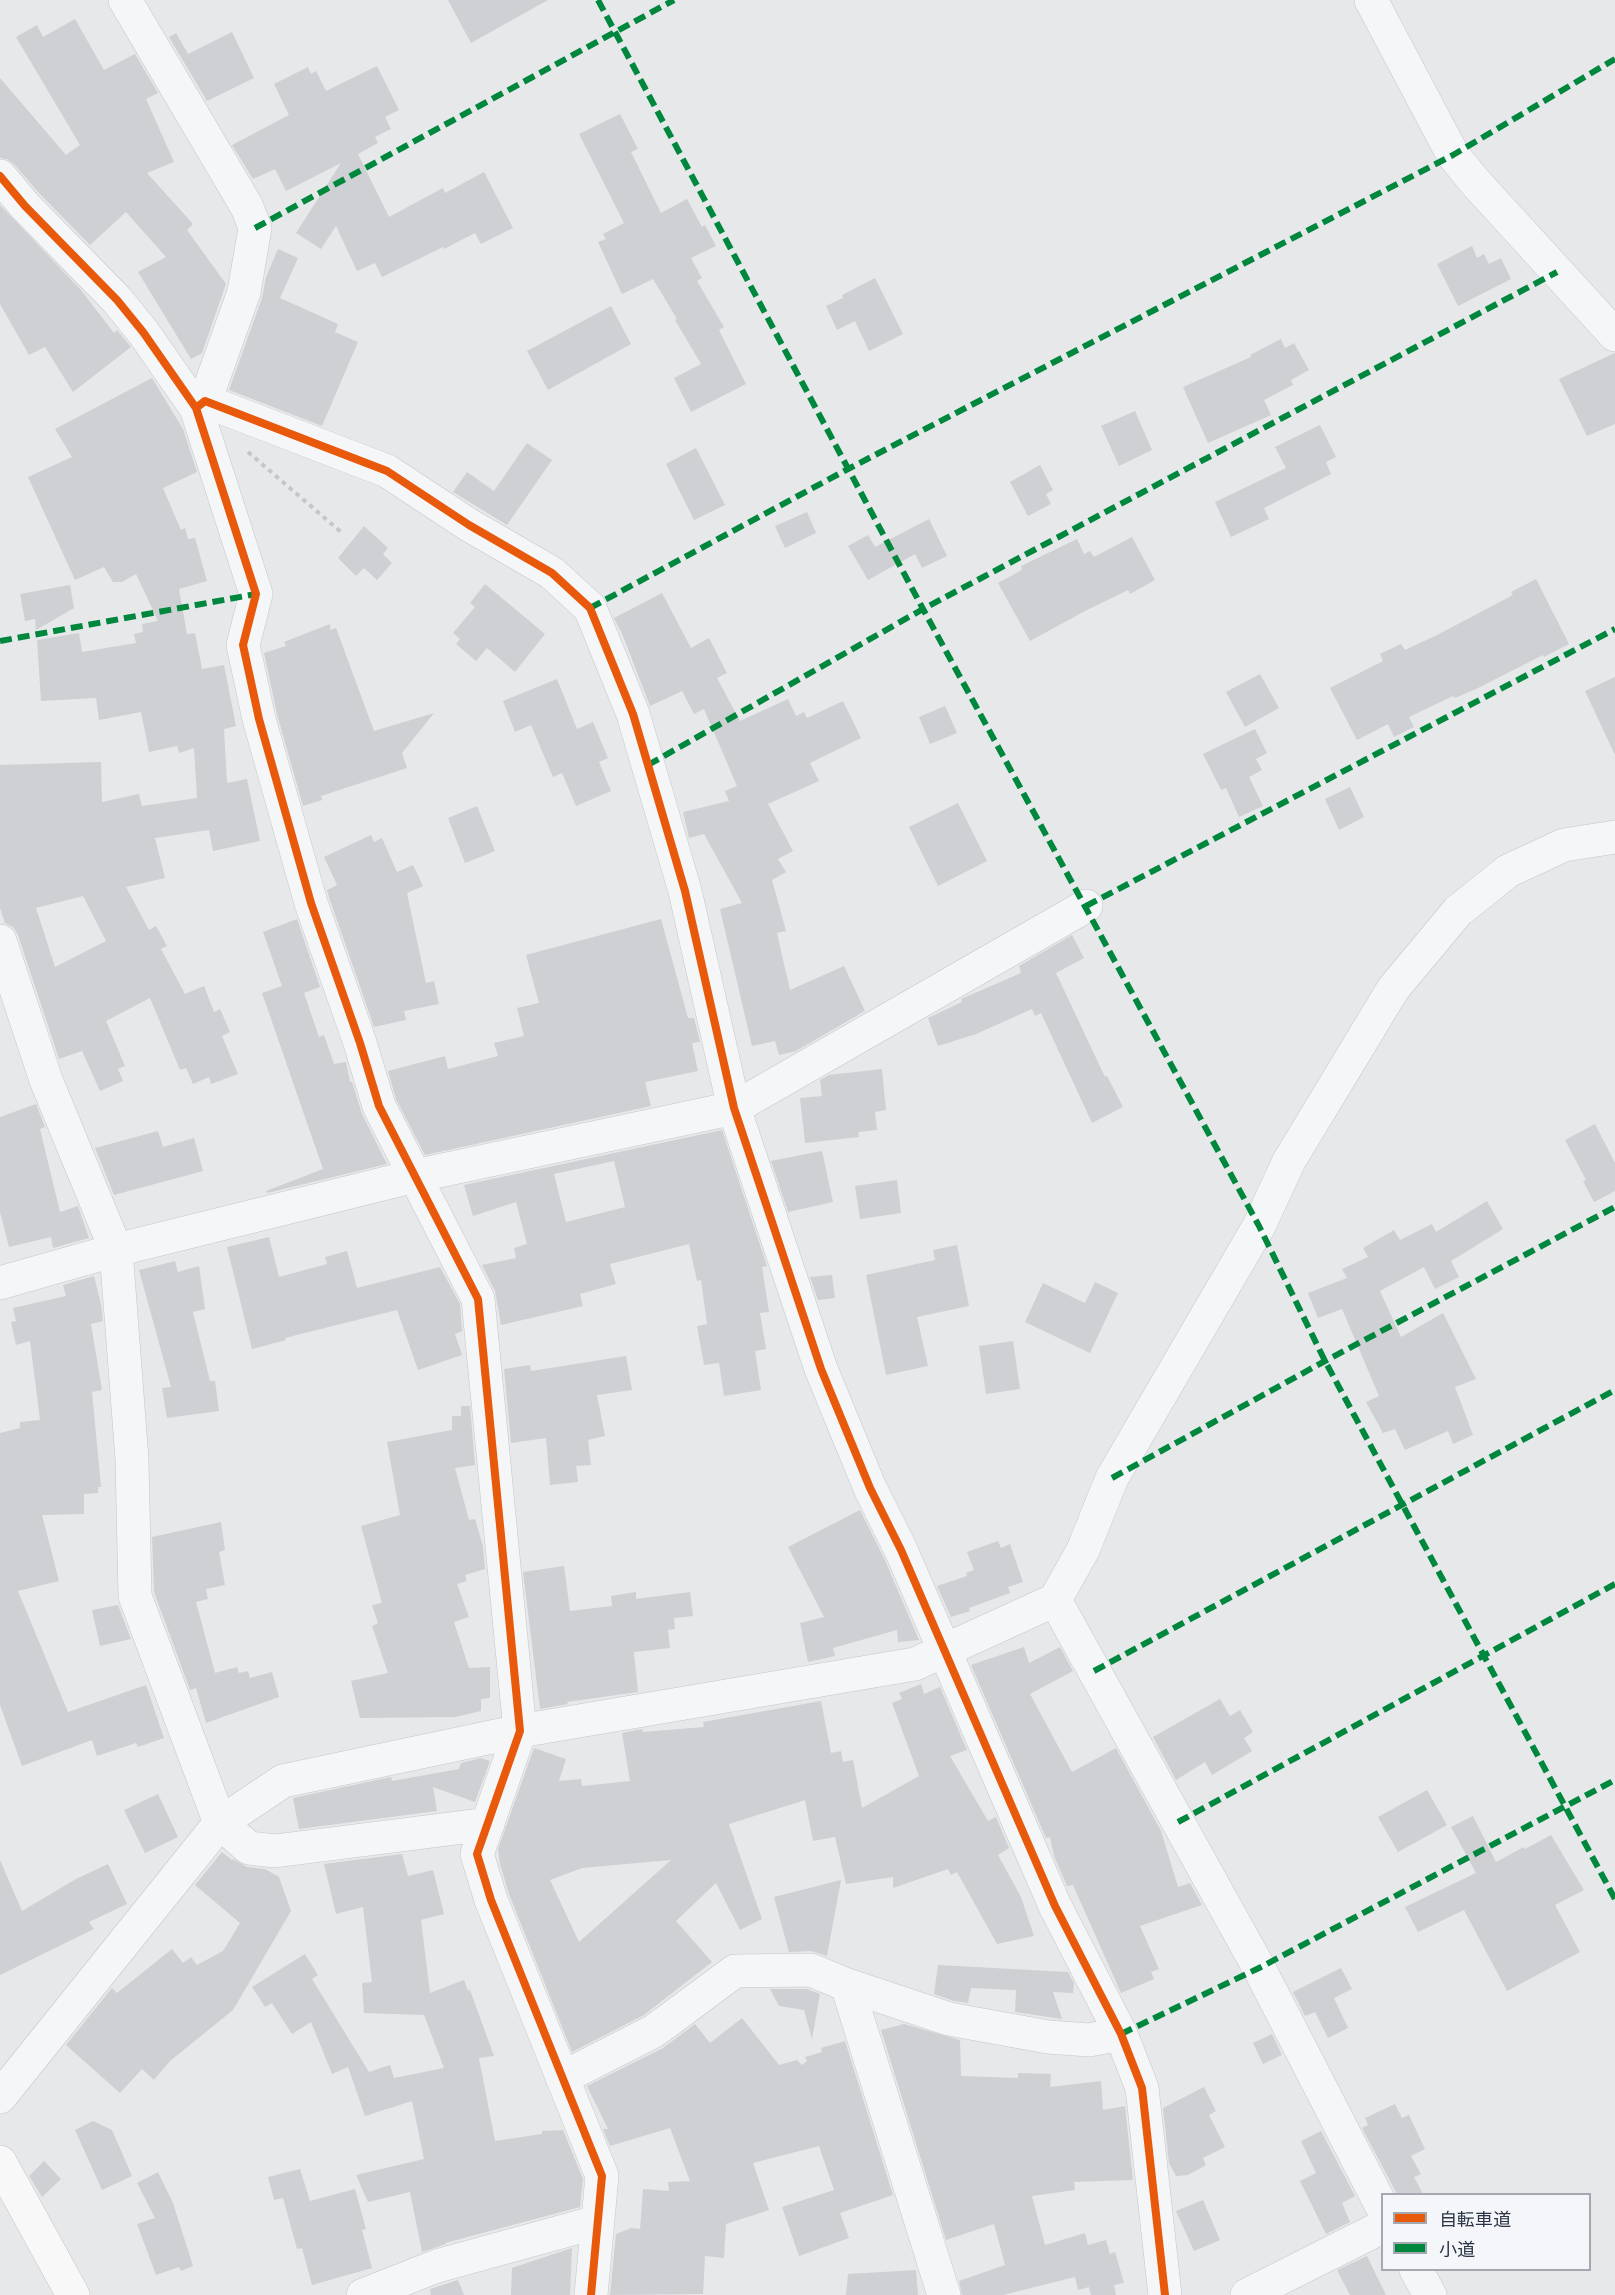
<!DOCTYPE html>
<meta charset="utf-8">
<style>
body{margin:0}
#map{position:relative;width:1615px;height:2295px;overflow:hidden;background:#e6e8ea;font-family:"PT Sans","Noto Sans JP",sans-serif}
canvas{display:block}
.legend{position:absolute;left:1381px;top:2193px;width:210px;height:78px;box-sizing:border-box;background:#f4f6f9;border:2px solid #a4a8b1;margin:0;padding:8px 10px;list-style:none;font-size:18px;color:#2b3445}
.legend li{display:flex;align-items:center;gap:12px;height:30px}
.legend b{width:30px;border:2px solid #a4a8b1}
</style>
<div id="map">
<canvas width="1615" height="2295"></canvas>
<ul class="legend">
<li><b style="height:8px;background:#e8590c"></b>自転車道</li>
<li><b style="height:8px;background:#00873e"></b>小道</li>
</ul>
</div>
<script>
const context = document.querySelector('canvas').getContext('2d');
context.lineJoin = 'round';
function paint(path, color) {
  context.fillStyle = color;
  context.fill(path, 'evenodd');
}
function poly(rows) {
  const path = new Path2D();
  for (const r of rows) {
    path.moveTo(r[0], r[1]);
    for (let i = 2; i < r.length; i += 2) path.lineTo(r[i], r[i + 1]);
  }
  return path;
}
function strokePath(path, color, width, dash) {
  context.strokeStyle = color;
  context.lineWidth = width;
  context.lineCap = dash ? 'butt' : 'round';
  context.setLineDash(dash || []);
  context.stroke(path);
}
paint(poly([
 [448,0,548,0,471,43],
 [75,19,104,70,135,54,158,93,146,99,174,162,147,173,193,224,187,230,226,284,202,353,191,359,138,272,166,257,126,212,90,245,39,193,14,164,7,159,0,158,0,78,66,155,80,145,16,37,37,25,43,37],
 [232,32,254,78,207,101,169,37,176,33,188,54],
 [377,66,399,110,385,117,391,129,375,137,378,143,358,154,389,217,443,188,445,193,484,172,513,228,481,244,475,233,444,249,443,247,382,277,375,263,357,271,336,226,321,249,296,233,341,163,286,191,275,169,253,179,232,145,289,115,274,84,308,67,311,74,316,71,326,91],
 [620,114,638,149,631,152,661,213,687,199,702,227,705,225,716,246,691,258,702,278,697,281,724,327,719,330,746,384,691,412,674,378,701,364,675,320,677,319,653,279,622,294,598,242,606,239,603,234,624,223,579,134],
 [0,205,81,290,114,333,117,330,131,347,73,392,45,347,29,355,0,304],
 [1472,246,1477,258,1484,254,1489,264,1501,258,1511,279,1458,306,1437,264],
 [278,249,298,258,280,298,338,324,335,332,358,342,322,426,229,390,262,298,266,277],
 [875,278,903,334,869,351,855,321,837,330,826,306,843,298,842,295],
 [611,306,631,344,548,390,527,351],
 [1281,339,1285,348,1294,343,1309,370,1291,380,1293,385,1264,400,1271,415,1208,443,1183,387,1251,357,1250,355],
 [1615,353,1615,424,1587,436,1559,379],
 [152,378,183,429,197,472,163,488,181,530,185,528,188,539,195,538,207,581,179,589,187,634,195,633,202,669,224,665,236,726,224,729,227,783,247,779,260,841,213,851,209,830,155,838,165,878,126,887,149,930,156,926,167,946,161,949,185,994,204,986,214,1012,220,1009,230,1032,222,1036,238,1074,211,1084,209,1077,193,1084,186,1068,180,1070,150,998,106,1021,125,1066,118,1069,123,1081,100,1091,82,1051,59,1059,18,935,13,927,5,923,0,908,0,765,101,762,102,802,139,794,142,806,197,798,194,748,179,753,177,746,149,752,141,712,99,720,96,698,41,701,37,640,79,633,82,652,136,643,134,634,143,632,142,624,158,621,136,574,122,582,113,582,104,567,75,580,28,477,72,457,55,429],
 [83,896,106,941,55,967,36,908],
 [1135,411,1152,450,1119,466,1101,426],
 [1320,425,1336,457,1326,462,1331,474,1264,508,1269,519,1231,537,1215,502,1286,468,1275,447],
 [527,443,552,460,507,525,453,492,467,472,494,491],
 [696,448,725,505,694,520,666,464],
 [1040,465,1053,490,1046,494,1051,504,1028,516,1010,482],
 [807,512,816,533,785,548,775,526],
 [929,519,947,556,922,568,915,554,868,580,848,546,868,535,875,547],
 [364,526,388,548,383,554,392,563,377,580,364,568,356,576,338,558],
 [1132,537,1155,580,1130,594,1128,590,1083,612,1030,641,998,583,1022,570,1021,566,1077,539,1084,554,1090,551,1094,557],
 [1536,579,1569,644,1544,657,1543,655,1476,689,1455,698,1453,696,1409,717,1414,727,1394,737,1388,724,1357,740,1330,688,1383,661,1380,654,1401,644,1405,650,1437,635,1513,595,1511,592],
 [485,584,545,634,515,672,487,648,476,661,456,644,460,639,453,633,475,607,470,603],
 [70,585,74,608,36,630,35,619,25,621,20,594],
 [662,593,691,648,709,638,727,673,717,678,740,721,788,699,796,716,804,712,807,718,843,701,861,738,810,763,819,781,768,804,793,851,778,859,786,872,772,880,786,931,777,933,790,990,844,966,865,1011,796,1051,779,1055,775,1041,752,1046,720,909,742,903,704,834,689,838,683,812,729,801,725,791,737,786,704,709,694,714,682,691,650,706,623,636,614,618],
 [330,624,330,630,336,628,374,731,434,713,402,753,407,768,321,796,322,800,303,806,277,714,264,653,286,646,284,642],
 [1260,674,1279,708,1245,727,1226,692],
 [1615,677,1615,755,1585,691],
 [557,679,577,729,593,722,608,758,599,762,611,791,576,806,562,773,553,777,531,725,515,732,503,701],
 [945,706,957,733,930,744,919,717],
 [1255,729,1267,753,1256,759,1262,770,1249,777,1263,806,1239,817,1226,788,1221,790,1203,754],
 [1350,787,1364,817,1339,830,1325,799],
 [958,803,987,861,938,886,909,827],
 [477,806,495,851,465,863,448,818],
 [371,835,374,842,382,838,397,872,413,865,423,886,407,893,426,983,434,981,439,1004,404,1011,406,1020,374,1027,329,897,327,890,337,885,324,857],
 [297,919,320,987,304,993,319,1037,324,1035,334,1064,346,1062,350,1082,352,1082,362,1114,387,1164,267,1193,266,1191,323,1169,262,993,282,986,263,932],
 [661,919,688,1018,694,1018,700,1042,692,1043,698,1071,645,1082,651,1106,425,1155,396,1099,388,1071,445,1056,448,1069,498,1056,494,1043,524,1036,517,1008,539,1003,526,955],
 [1072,935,1084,958,1056,973,1105,1077,1107,1076,1123,1107,1092,1123,1041,1013,1035,1016,1032,1009,976,1034,938,1046,928,1018,962,1002,961,999,1021,973,1019,966],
 [882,1069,886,1110,875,1112,877,1130,858,1132,859,1137,805,1143,800,1098,822,1096,820,1080,829,1075],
 [36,1104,45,1127,40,1129,60,1212,78,1206,89,1238,53,1248,51,1237,9,1247,0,1212,0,1117],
 [1595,1124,1615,1163,1615,1191,1594,1202,1583,1181,1586,1180,1565,1140],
 [722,1130,767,1266,762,1267,769,1312,760,1313,766,1349,755,1351,761,1390,724,1396,719,1363,704,1365,697,1326,707,1324,701,1280,697,1281,689,1244,610,1264,616,1284,580,1294,583,1306,501,1325,495,1291,482,1265,516,1258,514,1248,527,1244,516,1202,473,1216,464,1185],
 [614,1161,625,1207,566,1222,554,1174],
 [158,1131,163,1147,194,1138,203,1171,114,1195,95,1148],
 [822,1151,833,1202,788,1212,771,1161],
 [897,1180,901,1213,860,1219,855,1186],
 [1487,1201,1503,1229,1451,1261,1459,1277,1435,1289,1424,1267,1380,1291,1401,1337,1443,1313,1476,1379,1455,1387,1473,1435,1453,1444,1448,1431,1405,1450,1395,1429,1383,1433,1366,1402,1379,1396,1342,1309,1318,1318,1308,1293,1347,1278,1342,1269,1368,1257,1363,1248,1394,1230,1400,1240,1432,1224,1436,1232],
 [269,1237,279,1277,327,1264,325,1257,347,1251,357,1288,440,1267,460,1304,462,1331,455,1334,462,1355,418,1370,397,1310,285,1338,286,1340,252,1349,227,1247],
 [957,1245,969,1306,917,1317,928,1366,886,1375,866,1275,935,1260,933,1250],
 [175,1261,178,1272,199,1266,205,1309,193,1312,210,1381,215,1381,219,1411,167,1418,162,1388,171,1387,139,1270],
 [832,1275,835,1298,818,1300,810,1277],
 [94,1276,101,1304,103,1321,91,1324,102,1390,92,1392,101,1487,98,1487,98,1493,84,1494,84,1514,42,1515,59,1581,18,1591,68,1712,146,1685,164,1738,138,1747,136,1743,97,1756,92,1740,22,1766,0,1705,0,1433,20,1428,20,1422,40,1420,30,1341,16,1345,11,1322,16,1321,13,1308,66,1296,63,1285],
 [1095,1282,1118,1293,1090,1353,1025,1322,1043,1283,1085,1303],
 [1013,1341,1020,1389,986,1394,979,1346],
 [626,1356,632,1390,597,1395,605,1436,588,1440,591,1465,576,1466,578,1482,550,1485,546,1438,511,1443,504,1369,530,1365,531,1371],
 [461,1406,470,1406,475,1465,455,1468,469,1520,475,1519,483,1546,485,1569,465,1575,467,1581,457,1584,469,1617,454,1622,469,1668,490,1667,490,1698,481,1699,481,1711,455,1717,360,1718,351,1681,388,1673,372,1626,378,1623,372,1605,382,1603,361,1526,400,1515,387,1442,452,1430,452,1416,461,1416],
 [860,1510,884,1558,919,1640,898,1642,897,1630,833,1648,835,1656,808,1662,800,1623,824,1617,788,1547],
 [221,1522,225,1550,219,1552,225,1585,206,1589,208,1599,196,1602,215,1673,237,1667,239,1673,248,1671,250,1678,272,1672,279,1697,206,1723,196,1688,190,1690,154,1592,152,1537],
 [998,1541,1001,1548,1010,1544,1023,1582,1008,1587,1010,1593,969,1608,970,1611,951,1617,937,1586,967,1576,966,1573,974,1570,967,1552],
 [564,1566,570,1611,612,1606,611,1596,636,1592,636,1599,690,1592,693,1616,674,1618,675,1629,668,1630,670,1648,634,1652,638,1692,567,1702,568,1704,540,1709,523,1572],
 [118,1605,131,1639,100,1646,92,1610],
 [1024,1647,1029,1663,1060,1647,1073,1671,1030,1694,1072,1772,1116,1748,1161,1831,1178,1887,1190,1883,1202,1905,1140,1926,1159,1969,1151,1972,1154,1979,1121,1993,1073,1885,1067,1886,1054,1856,1050,1837,1046,1838,971,1665],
 [921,1684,924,1694,940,1687,967,1750,950,1756,988,1821,996,1817,1009,1848,998,1855,1021,1897,1034,1936,997,1944,957,1872,951,1875,948,1869,893,1888,893,1877,846,1884,835,1837,813,1841,805,1800,729,1824,762,1919,740,1930,716,1883,676,1921,712,1962,644,2015,572,2052,509,1894,500,1864,498,1849,534,1748,566,1759,559,1781,581,1779,582,1786,630,1781,622,1733,642,1729,643,1732,704,1727,703,1722,821,1701,831,1753,841,1751,843,1762,853,1760,862,1808,919,1776,892,1703,902,1699,899,1693],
 [671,1860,579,1942,550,1880,582,1868],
 [1220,1699,1230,1716,1240,1710,1253,1732,1244,1738,1252,1751,1212,1775,1205,1762,1176,1780,1153,1737],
 [481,1758,490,1761,475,1802,433,1787,437,1811,299,1829,293,1798,391,1777,392,1781,459,1769,461,1763],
 [1427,1790,1447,1825,1398,1852,1378,1817],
 [158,1794,178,1837,145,1853,124,1810],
 [1473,1816,1496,1862,1524,1847,1525,1849,1551,1835,1584,1890,1555,1905,1580,1952,1507,1991,1464,1910,1418,1932,1405,1907,1476,1873,1451,1827],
 [222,1852,232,1860,233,1859,247,1867,265,1869,279,1877,291,1911,233,2010,170,2061,154,2080,142,2069,120,2093,66,2045,112,1988,117,1993,172,1949,183,1963,191,1957,197,1965,223,1951,240,1923,195,1885],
 [402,1854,408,1876,433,1870,444,1914,421,1920,430,1993,464,1980,468,1991,470,1990,494,2056,479,2058,495,2141,542,2134,542,2131,563,2130,583,2179,580,2207,445,2243,446,2244,422,2252,410,2192,368,2202,356,2175,424,2159,412,2101,365,2116,348,2067,332,2074,311,2022,292,2034,272,2003,265,2007,252,1987,305,1954,318,1975,312,1979,369,2072,390,2065,394,2078,444,2068,424,2015,364,2013,362,1983,372,1982,363,1907,336,1914,324,1864],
 [0,1860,22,1911,76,1879,108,1864,127,1904,89,1922,94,1929,0,1975],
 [841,1880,827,1956,811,1951,789,1952,774,1897],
 [938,1965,1068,1972,1074,1983,1073,1993,1053,1992,1062,2019,1015,2012,1016,1990,971,1988,968,2003,954,2001,934,1994],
 [1341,1968,1352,1989,1334,1998,1348,2028,1328,2038,1315,2012,1305,2016,1293,1992],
 [770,1989,807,1989,820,1994,812,2039,804,2010,779,2006],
 [742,2018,779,2065,797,2060,802,2065,807,2061,805,2057,822,2052,821,2048,845,2041,893,2195,840,2213,849,2238,799,2256,782,2207,834,2190,819,2146,753,2163,769,2210,726,2224,724,2258,705,2256,703,2294,610,2295,616,2234,631,2228,640,2229,643,2189,669,2191,668,2182,690,2181,670,2128,610,2146,603,2129,608,2129,587,2086,663,2048,695,2024,710,2043],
 [904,2024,960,2040,961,2076,1018,2078,1018,2073,1051,2074,1050,2087,1101,2081,1103,2110,1125,2106,1133,2180,1074,2182,1075,2190,1032,2196,1045,2245,1085,2233,1088,2245,1106,2240,1110,2254,1115,2252,1124,2283,1114,2285,1116,2295,1091,2295,1089,2287,1078,2290,1075,2277,1003,2295,962,2295,959,2281,1005,2265,994,2224,946,2240,881,2030],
 [1272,2034,1282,2055,1263,2064,1253,2043],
 [1204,2087,1216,2111,1209,2115,1225,2147,1203,2158,1206,2165,1188,2175,1176,2176,1169,2163,1163,2108],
 [1395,2104,1402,2118,1409,2115,1425,2149,1411,2156,1421,2174,1414,2177,1423,2194,1397,2194,1362,2128,1368,2125,1365,2118],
 [93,2121,112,2130,132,2176,102,2190,75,2130],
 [1321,2131,1355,2196,1342,2203,1350,2222,1326,2234,1300,2181,1316,2173,1301,2141],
 [44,2161,61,2179,42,2197,29,2176],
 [300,2169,310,2201,355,2189,366,2229,362,2230,372,2268,312,2285,302,2248,297,2249,283,2198,274,2200,268,2177],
 [158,2172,173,2203,193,2266,181,2271,179,2267,156,2275,137,2224,155,2218,137,2183],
 [1203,2200,1220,2240,1194,2251,1176,2211],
 [572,2248,570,2295,511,2295,512,2268],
 [1367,2256,1386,2295,1350,2295,1337,2270],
 [916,2270,918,2295,846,2295,848,2274],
 [458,2280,464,2295,431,2295,430,2289]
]), '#ced0d3');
const minor = poly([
 [125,0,247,207,255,228,244,292,205,401],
 [1371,0,1453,155,1476,183,1615,335],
 [0,176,25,206,117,300,143,332,196,408,256,594,243,645,259,719,311,903,360,1043,379,1106,478,1299,520,1731,477,1854,491,1900,602,2176,591,2295],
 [196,408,205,401,387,471,469,525,552,573,590,608,633,714,685,891,734,1108,821,1369,870,1488,901,1550,1055,1906,1121,2034,1142,2088,1165,2295],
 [0,941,46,1080,116,1250,132,1459,135,1596,220,1823,249,1848,275,1851,488,1824],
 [0,1283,116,1250,415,1176,734,1108,1086,906],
 [1055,1600,1259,1968,1382,2207],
 [847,1985,944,2295],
 [562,2078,654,2031,735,1971,811,1970,847,1985,949,2019,1048,2037,1089,2040,1121,2034],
 [0,2097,220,1823,283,1781,520,1731,915,1664,1055,1600,1083,1550,1112,1478,1259,1226,1289,1161,1393,989,1458,911,1508,871,1564,845,1615,837],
 [1416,2270,1430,2295],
 [363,2295,437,2266,597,2222],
 [1247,2295,1382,2227]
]);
const primary = poly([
 [0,2162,73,2295]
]);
strokePath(minor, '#c4c6c8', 34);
strokePath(primary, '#c2c5c8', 34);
strokePath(poly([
 [248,452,341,532]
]), '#c5c6ca', 4, [4.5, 4.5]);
strokePath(minor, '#f5f6f7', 33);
strokePath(primary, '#f8f8f8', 33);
strokePath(poly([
 [598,0,923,609,1259,1226,1325,1361,1615,1899],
 [255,228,674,0],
 [590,608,848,469,1453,155,1615,59],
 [0,641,256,594],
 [648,765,923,609,1557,272],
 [1086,906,1615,629],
 [1112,1478,1325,1361,1615,1207],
 [1094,1671,1615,1390],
 [1178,1822,1615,1584],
 [1121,2034,1259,1968,1615,1780]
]), '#00873e', 6, [12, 6]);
strokePath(poly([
 [0,176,25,206,117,300,143,332,196,408,256,594,243,645,259,719,311,903,360,1043,379,1106,478,1299,520,1731,477,1854,491,1900,602,2176,591,2295],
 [196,408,205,401,387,471,469,525,552,573,590,608,633,714,685,891,734,1108,821,1369,870,1488,901,1550,1055,1906,1121,2034,1142,2088,1165,2295]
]), '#e8590c', 8);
</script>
